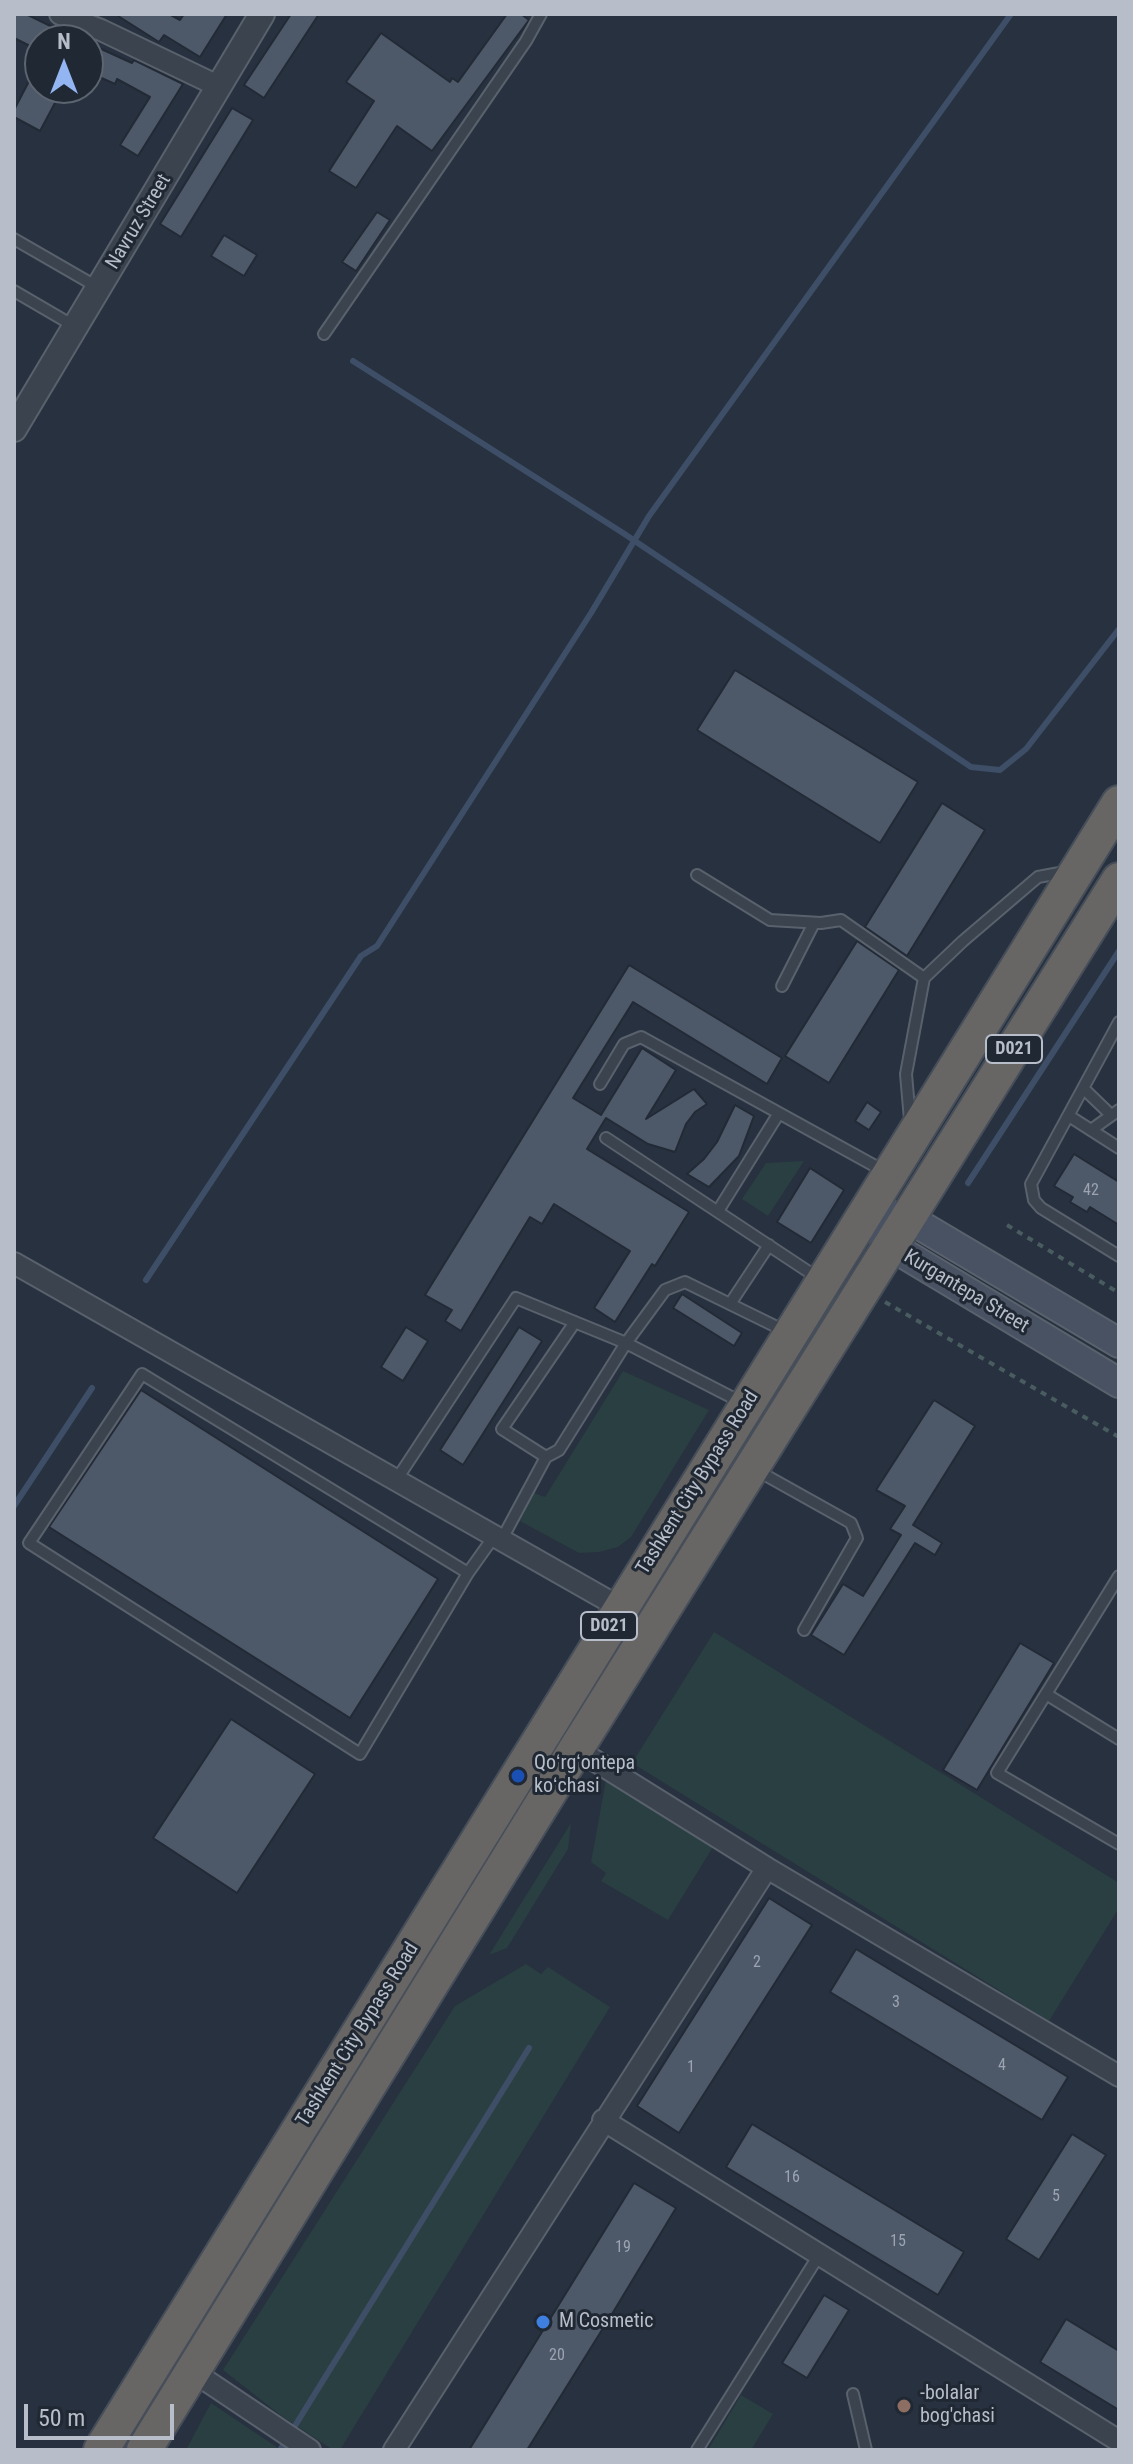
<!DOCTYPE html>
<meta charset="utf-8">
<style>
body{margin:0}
#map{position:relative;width:1133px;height:2464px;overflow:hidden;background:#27313f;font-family:"Roboto Condensed",sans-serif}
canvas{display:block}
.frame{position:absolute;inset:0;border:16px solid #b7beca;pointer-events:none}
.north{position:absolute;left:24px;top:24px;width:80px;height:80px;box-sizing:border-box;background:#202834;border:2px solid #5c6470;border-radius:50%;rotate:0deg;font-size:22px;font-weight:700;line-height:32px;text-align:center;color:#b7beca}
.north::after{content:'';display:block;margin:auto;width:28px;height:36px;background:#93b6f2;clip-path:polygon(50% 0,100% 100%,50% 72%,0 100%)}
.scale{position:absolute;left:24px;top:2404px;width:150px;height:36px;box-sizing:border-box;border:4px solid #b7beca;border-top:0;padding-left:10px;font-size:24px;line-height:28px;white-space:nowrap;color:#b7beca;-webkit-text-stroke:6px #202834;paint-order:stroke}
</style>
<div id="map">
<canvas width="1133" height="2464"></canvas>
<div class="frame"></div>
<div class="north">N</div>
<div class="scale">50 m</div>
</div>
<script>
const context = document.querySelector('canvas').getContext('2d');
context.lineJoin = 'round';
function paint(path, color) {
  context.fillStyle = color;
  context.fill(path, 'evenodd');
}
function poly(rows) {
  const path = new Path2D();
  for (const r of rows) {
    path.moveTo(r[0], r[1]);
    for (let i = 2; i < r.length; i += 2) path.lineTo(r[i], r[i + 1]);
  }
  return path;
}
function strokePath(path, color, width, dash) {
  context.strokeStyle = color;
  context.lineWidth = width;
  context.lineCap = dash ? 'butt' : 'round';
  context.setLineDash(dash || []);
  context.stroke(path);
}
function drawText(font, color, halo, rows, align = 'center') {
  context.font = font + ' "Roboto Condensed",sans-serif';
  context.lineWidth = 6;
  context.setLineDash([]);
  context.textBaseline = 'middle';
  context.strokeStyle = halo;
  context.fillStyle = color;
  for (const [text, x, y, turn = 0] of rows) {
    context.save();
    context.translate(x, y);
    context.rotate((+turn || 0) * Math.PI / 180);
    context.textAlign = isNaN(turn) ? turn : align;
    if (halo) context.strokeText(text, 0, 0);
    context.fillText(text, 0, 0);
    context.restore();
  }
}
paint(poly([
 [804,1161,768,1216,742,1199,766,1163],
 [623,1371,709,1410,631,1537,618,1547,599,1552,579,1553,520,1521,534,1493,545,1497],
 [714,1632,1119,1883,1119,1908,1049,2021,632,1763],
 [606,1780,713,1847,668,1920,601,1881,606,1873,591,1862],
 [571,1823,568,1849,507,1948,489,1955],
 [526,1964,541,1974,548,1967,610,2007,340,2450,333,2450,279,2414,223,2370,455,2006],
 [741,2395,773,2414,751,2450,708,2450],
 [211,2403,281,2450,186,2450]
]), '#2a3f41');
strokePath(poly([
 [353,361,623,533,971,767,1000,770,1026,749,1119,629],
 [968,1183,1119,951],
 [146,1280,361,956,377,946,591,613,649,516,1011,14],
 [14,1506,92,1388],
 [280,2450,529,2048]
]), '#3e4e67', 6);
const building = poly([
 [14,14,28,15,79,40,40,40,40,51,14,38,14,14],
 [115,14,169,14,180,20,184,14,227,14,200,57,164,35,159,42,115,14],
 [291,14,319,14,264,98,244,85,291,14],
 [507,14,521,14,529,20,432,151,397,126,356,188,329,171,374,101,346,82,381,33,450,82,452,78,458,82,507,14],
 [88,43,132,63,134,60,183,84,138,156,120,145,150,97,117,79,115,84,88,72,88,43],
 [40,60,40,88,63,88,40,131,14,117,14,110,40,60],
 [232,108,253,120,181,237,160,224,232,108],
 [377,212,390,220,356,271,342,262,377,212],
 [224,235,257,255,244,276,211,256,224,235],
 [735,670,918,782,880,843,697,730,735,670],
 [942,803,985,830,907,956,865,927,942,803],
 [857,941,899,970,829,1083,785,1056,857,941],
 [629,965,782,1058,767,1084,633,1002,573,1098,601,1115,642,1048,676,1070,646,1119,694,1089,707,1104,695,1112,686,1124,675,1152,648,1144,606,1118,587,1149,689,1212,655,1266,652,1264,615,1322,594,1308,630,1251,554,1204,542,1224,530,1217,461,1331,445,1321,452,1310,425,1295,629,965],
 [867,1102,881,1112,869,1130,855,1121,867,1102],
 [735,1105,754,1116,739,1156,709,1187,687,1174,704,1159,717,1142,735,1105],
 [1074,1154,1119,1182,1119,1225,1090,1207,1087,1212,1070,1202,1073,1197,1054,1186,1074,1154],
 [810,1168,844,1190,811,1243,777,1222,810,1168],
 [682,1294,742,1333,734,1346,673,1308,682,1294],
 [406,1327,428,1341,403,1381,381,1367,406,1327],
 [519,1327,542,1341,463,1465,440,1450,519,1327],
 [141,1390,438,1579,350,1718,49,1527,141,1390],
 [934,1400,975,1426,913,1525,942,1543,935,1555,915,1543,844,1655,811,1635,843,1584,863,1596,901,1535,890,1529,905,1506,876,1490,934,1400],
 [1020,1643,1054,1663,977,1790,943,1770,1020,1643],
 [231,1719,315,1774,237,1893,153,1838,231,1719],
 [769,1898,812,1925,679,2133,637,2106,769,1898],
 [856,1949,1068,2077,1042,2120,830,1992,856,1949],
 [752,2124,964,2252,938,2295,726,2167,752,2124],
 [1072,2134,1106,2155,1039,2260,1006,2239,1072,2134],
 [634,2183,676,2208,612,2314,527,2450,469,2450,634,2183],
 [824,2295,849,2310,807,2378,782,2363,824,2295],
 [1066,2319,1119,2351,1119,2410,1040,2362,1066,2319]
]);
paint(building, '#4d5868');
strokePath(building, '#222a36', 2);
const service = poly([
 [14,239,99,288],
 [14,291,74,326],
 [324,334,526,41,541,14],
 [697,875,770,920,821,923,841,920,924,978],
 [782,986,814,923],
 [1119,1022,1031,1184,1034,1200,1041,1208,1119,1256],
 [600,1084,624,1044,641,1037,884,1171],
 [1084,1089,1111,1115],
 [1069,1116,1119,1148],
 [910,1120,906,1074,924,978,963,941,1038,877,1065,872],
 [1091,1130,1119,1110],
 [606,1138,818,1278],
 [718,1211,779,1113],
 [730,1304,769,1245],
 [575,1322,502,1429,546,1457,559,1450,626,1343,665,1290,685,1282,785,1331],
 [758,1471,851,1523,857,1538,804,1630],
 [397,1479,516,1298,626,1343,741,1402],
 [502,1539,546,1457],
 [468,1573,142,1374,29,1543,360,1754,468,1573,495,1535],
 [1119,1576,997,1773,1119,1844],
 [1046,1694,1119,1739],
 [853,2394,866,2450],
 [697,2450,819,2255]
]);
const minor = poly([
 [60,14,101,30,220,87],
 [14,1263,621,1608],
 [576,1749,767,1868],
 [603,2120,1119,2441],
 [192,2371,310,2450],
 [394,2450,767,1868,1119,2076]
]);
const tertiary = poly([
 [14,429,262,14]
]);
const secondary = poly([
 [866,1212,891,1246,1119,1383],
 [887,1215,908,1218,1119,1343]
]);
const trunk = poly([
 [101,2450,1119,803],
 [144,2450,576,1749,1119,880]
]);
strokePath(service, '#59616d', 14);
strokePath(minor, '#59616d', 24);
strokePath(tertiary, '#59616d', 28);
strokePath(secondary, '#59616d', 32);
strokePath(trunk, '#464e5a', 38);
strokePath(poly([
 [1007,1225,1119,1293],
 [885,1302,1119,1437]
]), '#495c5f', 4, [6, 6]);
strokePath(service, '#3b434f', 10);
strokePath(minor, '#3b434f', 20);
strokePath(tertiary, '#3b434f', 24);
strokePath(secondary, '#495262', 28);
strokePath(trunk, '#676664', 34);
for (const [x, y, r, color] of [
 [518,1776,8,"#1a4fb4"],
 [543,2322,8,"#3f7fe0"],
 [904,2406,8,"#8d6e63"]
]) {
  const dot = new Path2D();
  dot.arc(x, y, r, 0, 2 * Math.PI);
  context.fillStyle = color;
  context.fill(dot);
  strokePath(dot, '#202834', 3);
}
drawText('16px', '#9ca4b2', null, [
 ["42",1091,1191],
 ["2",757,1963],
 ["3",896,2003],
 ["4",1002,2066],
 ["1",691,2068],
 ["16",792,2178],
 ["5",1056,2197],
 ["15",898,2242],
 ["19",623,2248],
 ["20",557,2356]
]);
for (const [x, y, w] of [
 [1014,1049,56],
 [609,1626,56]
]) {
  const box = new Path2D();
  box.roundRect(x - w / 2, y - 14, w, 28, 6);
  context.fillStyle = '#202834';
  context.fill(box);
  strokePath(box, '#b7beca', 2);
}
drawText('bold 18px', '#b7beca', null, [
 ["D021",1014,1049],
 ["D021",609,1626]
]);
drawText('20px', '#b7beca', '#202834', [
 ["Navruz Street",139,222,-59],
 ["Kurgantepa Street",966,1292,31],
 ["Tashkent City Bypass Road",698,1483,-58],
 ["Tashkent City Bypass Road",358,2035,-58]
]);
drawText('20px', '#b7beca', '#202834', [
 ["Qoʻrgʻontepa",534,1764],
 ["koʻchasi",534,1787],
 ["M Cosmetic",559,2322],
 ["-bolalar",920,2394],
 ["bog'chasi",920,2417]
], 'left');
</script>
